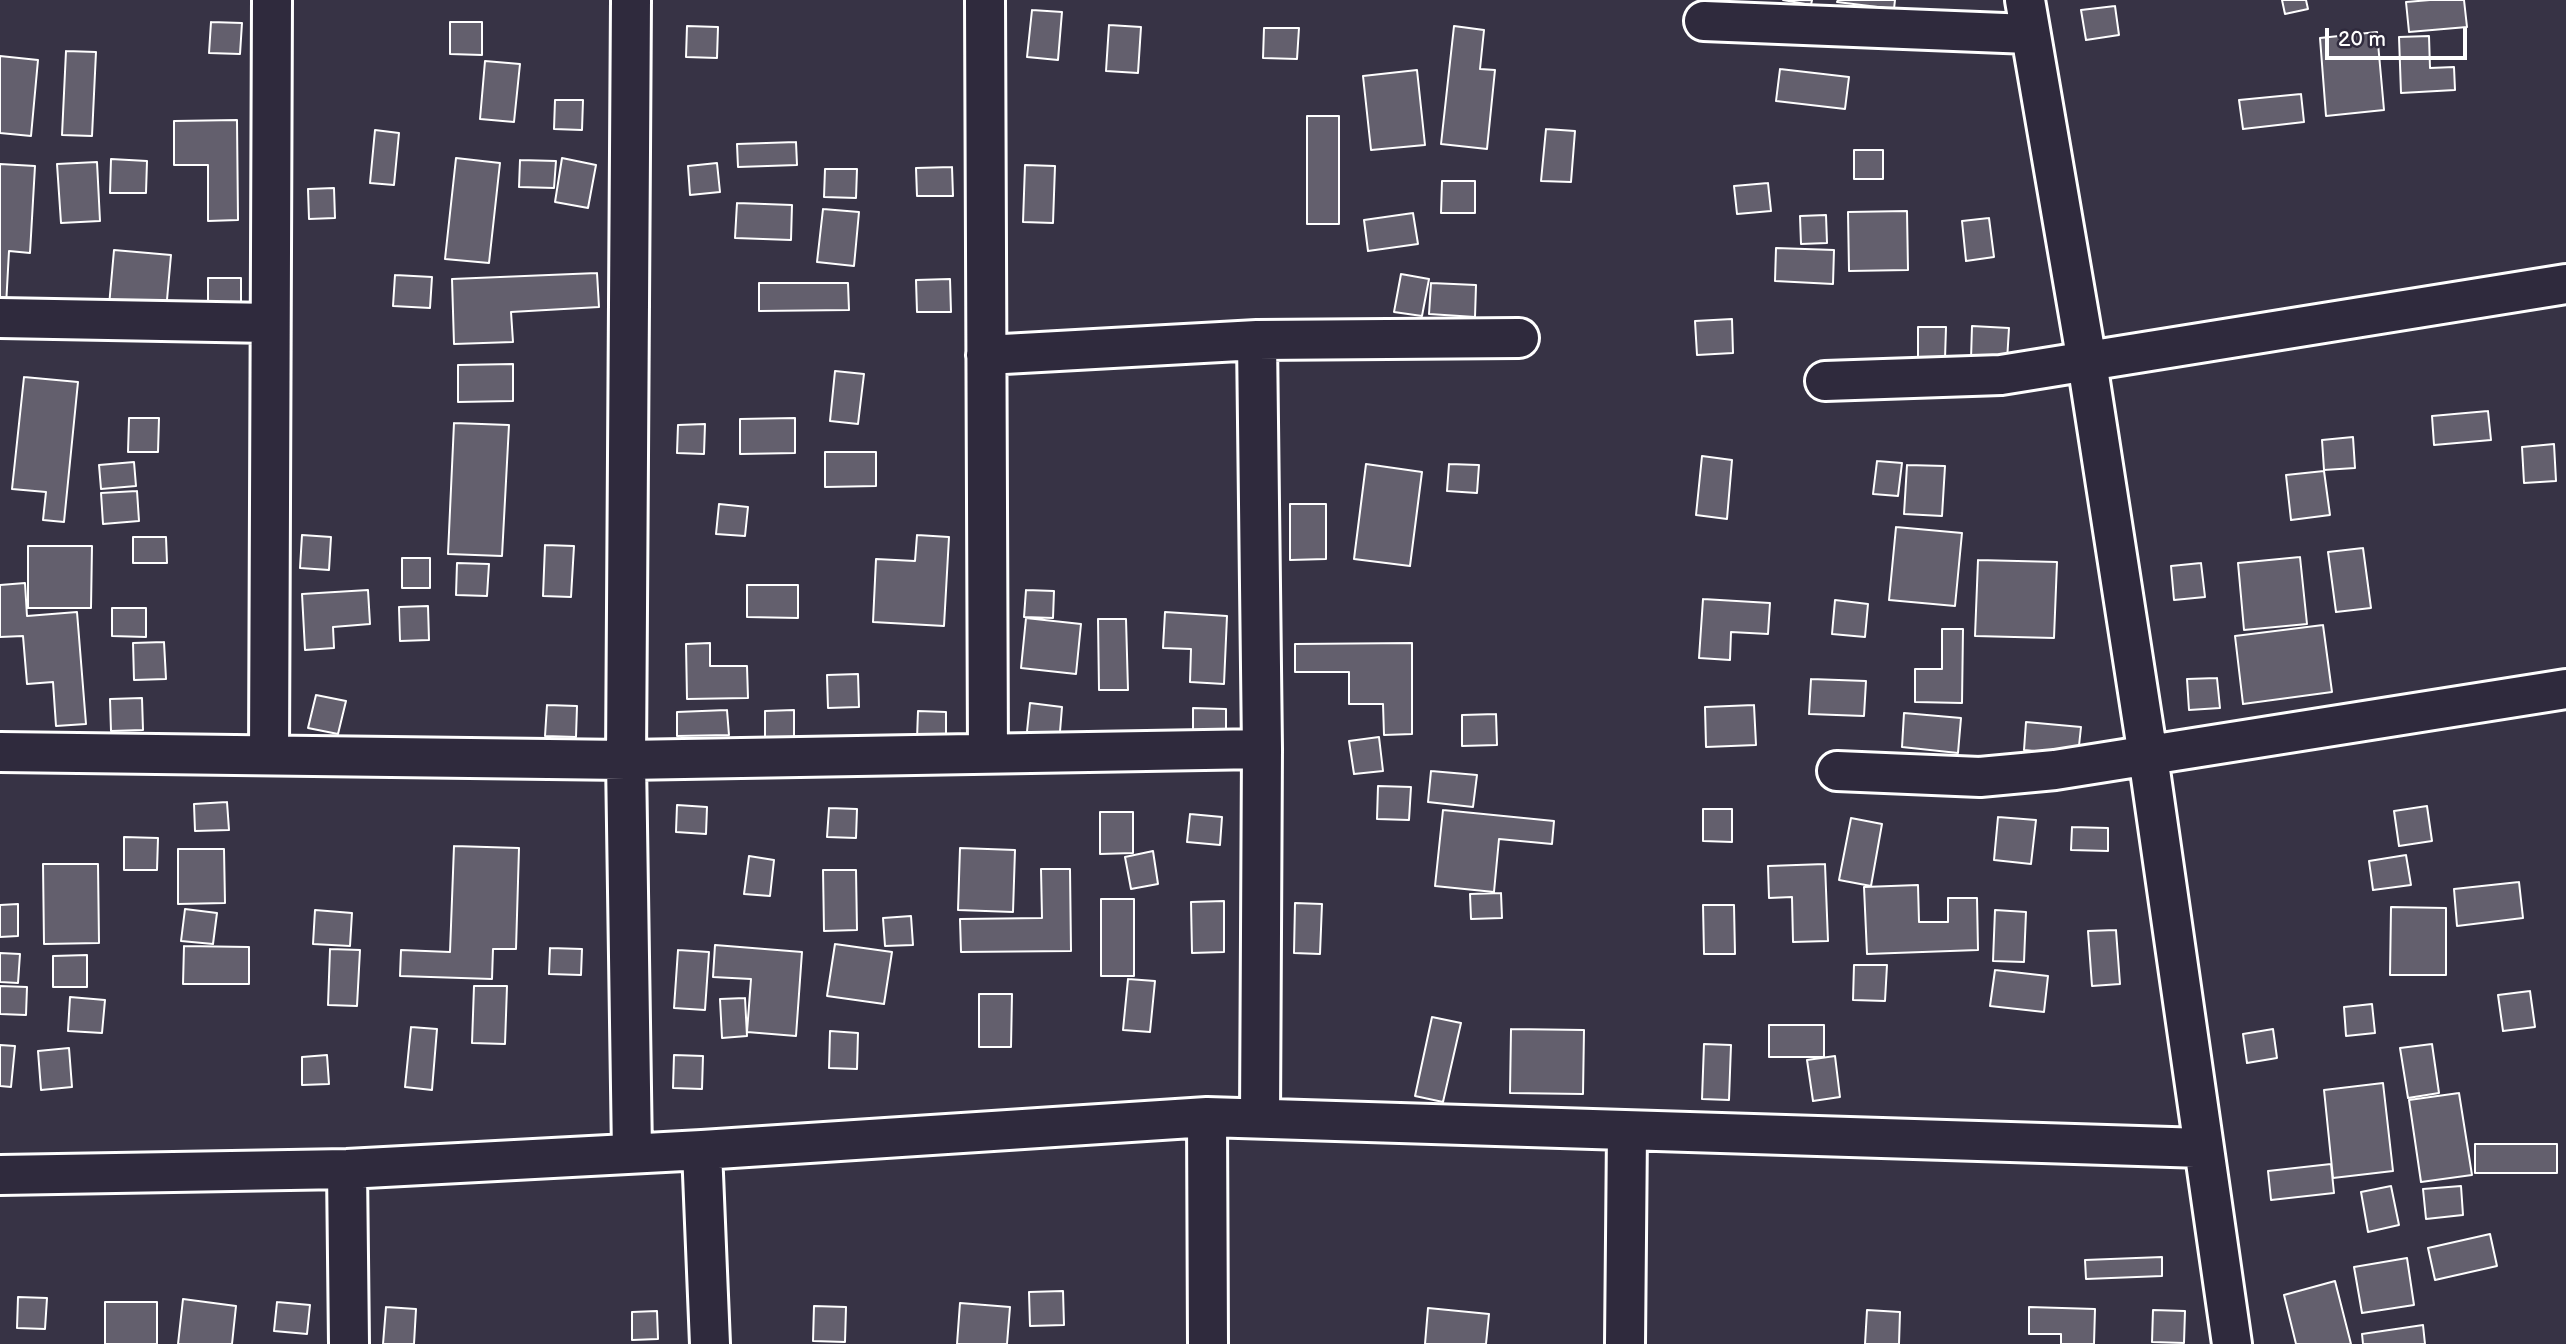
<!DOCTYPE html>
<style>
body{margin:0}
#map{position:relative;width:2566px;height:1344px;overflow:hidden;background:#373345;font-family:"Balsamiq Sans",sans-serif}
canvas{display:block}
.scale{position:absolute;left:2325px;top:28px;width:142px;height:32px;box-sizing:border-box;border:4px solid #fff;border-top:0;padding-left:9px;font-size:21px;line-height:24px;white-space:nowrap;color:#fff;-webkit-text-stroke:5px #2f2a3d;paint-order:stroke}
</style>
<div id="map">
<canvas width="2566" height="1344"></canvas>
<div class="scale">20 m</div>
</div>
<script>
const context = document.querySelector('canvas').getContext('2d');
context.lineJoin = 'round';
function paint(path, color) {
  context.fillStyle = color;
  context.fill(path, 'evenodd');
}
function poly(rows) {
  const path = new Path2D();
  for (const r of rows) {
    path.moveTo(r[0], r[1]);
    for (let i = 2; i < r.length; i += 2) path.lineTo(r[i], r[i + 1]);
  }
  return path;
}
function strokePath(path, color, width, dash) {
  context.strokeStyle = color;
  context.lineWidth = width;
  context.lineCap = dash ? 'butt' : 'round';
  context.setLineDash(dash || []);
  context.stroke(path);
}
const building = poly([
 [1783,0,1812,0,1811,5,1783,0],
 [1838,0,1895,0,1894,9,1837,2,1838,0],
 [2282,0,2306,0,2308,9,2285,14,2282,0],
 [2430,0,2464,0,2467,27,2409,32,2406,2,2430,0],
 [2115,6,2119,35,2086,40,2081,10,2115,6],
 [1032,10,1062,12,1058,60,1027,57,1032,10],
 [211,22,242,23,240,54,209,53,211,22],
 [450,22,482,22,482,55,450,54,450,22],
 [1109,25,1141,27,1138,73,1106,71,1109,25],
 [687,26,718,27,717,58,686,57,687,26],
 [1454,26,1484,30,1480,69,1495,70,1487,149,1441,144,1454,26],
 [1264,28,1299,28,1297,59,1263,58,1264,28],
 [2377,32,2384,110,2326,116,2320,38,2377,32],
 [2429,36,2430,68,2454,67,2455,90,2401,93,2399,37,2429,36],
 [66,51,96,52,92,136,62,135,66,51],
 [0,56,38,60,31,136,0,133,0,56],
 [485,61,520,64,514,122,480,119,485,61],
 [1780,69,1849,77,1845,109,1776,101,1780,69],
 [1417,70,1425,145,1371,150,1363,76,1417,70],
 [2301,94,2304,122,2243,129,2239,100,2301,94],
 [555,100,583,100,582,130,554,129,555,100],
 [1307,116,1339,116,1339,224,1307,224,1307,116],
 [237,120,238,220,208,221,208,165,174,165,174,121,237,120],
 [1546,129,1575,131,1571,182,1541,181,1546,129],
 [375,130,399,133,394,185,370,183,375,130],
 [796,142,797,165,738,167,737,144,796,142],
 [1854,150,1883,150,1883,179,1854,179,1854,150],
 [456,158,500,163,489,263,445,259,456,158],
 [562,158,596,165,588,208,555,202,562,158],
 [111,159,147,161,146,193,110,193,111,159],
 [520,160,556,161,554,188,519,187,520,160],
 [97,162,100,221,61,223,57,164,97,162],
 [717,163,720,192,690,195,688,166,717,163],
 [0,164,35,166,30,253,9,251,6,306,0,306,0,164],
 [1025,165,1055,166,1053,223,1023,222,1025,165],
 [952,167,953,196,917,196,916,168,952,167],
 [825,169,857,169,856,198,824,197,825,169],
 [1442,181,1475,181,1475,213,1441,213,1442,181],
 [1768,183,1771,211,1737,214,1734,186,1768,183],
 [334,188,335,218,309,219,308,189,334,188],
 [737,203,792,205,791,240,735,238,737,203],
 [823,209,859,212,854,266,817,262,823,209],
 [1907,211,1908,270,1849,271,1848,212,1907,211],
 [1413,213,1418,244,1368,251,1364,220,1413,213],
 [1826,215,1827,243,1801,244,1800,216,1826,215],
 [1989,218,1994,257,1966,261,1962,221,1989,218],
 [1776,248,1834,250,1833,284,1775,281,1776,248],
 [114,250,171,255,166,311,109,306,114,250],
 [597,273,599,307,511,312,513,342,454,344,452,279,597,273],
 [1401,274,1429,279,1422,316,1394,312,1401,274],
 [395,275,432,277,430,308,393,306,395,275],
 [208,278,241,278,241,307,208,306,208,278],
 [950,279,951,312,917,312,916,280,950,279],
 [759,283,848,283,849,310,759,311,759,283],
 [1431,283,1476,285,1475,317,1429,314,1431,283],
 [1732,319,1733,353,1697,355,1695,321,1732,319],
 [1972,326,2009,328,2007,361,1971,359,1972,326],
 [1918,327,1946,327,1945,359,1918,358,1918,327],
 [513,364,513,401,458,402,458,365,513,364],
 [835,371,864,374,858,424,830,421,835,371],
 [24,377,78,382,64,522,43,520,46,492,12,489,24,377],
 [2488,411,2491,440,2434,445,2432,416,2488,411],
 [129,418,159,418,158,452,128,452,129,418],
 [795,418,795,453,740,454,740,419,795,418],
 [454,423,509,425,502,556,448,554,454,423],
 [705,424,704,454,677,453,678,425,705,424],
 [2353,437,2355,468,2324,470,2322,440,2353,437],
 [2554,444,2556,481,2524,483,2522,447,2554,444],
 [825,452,876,452,876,486,825,487,825,452],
 [1702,456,1732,460,1727,519,1696,515,1702,456],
 [1877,461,1902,463,1898,496,1873,494,1877,461],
 [134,462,136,486,101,489,99,465,134,462],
 [1366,464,1422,472,1410,566,1354,559,1366,464],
 [1449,464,1479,465,1477,493,1447,491,1449,464],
 [1907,465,1945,466,1942,516,1904,514,1907,465],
 [2324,471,2330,515,2291,520,2286,475,2324,471],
 [137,491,139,521,103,524,101,493,137,491],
 [719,504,748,507,745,536,716,534,719,504],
 [1290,504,1326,504,1326,559,1290,560,1290,504],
 [1896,527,1962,533,1955,606,1889,600,1896,527],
 [302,535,331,537,329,570,300,568,302,535],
 [917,535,949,537,944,626,873,622,876,559,915,561,917,535],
 [133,537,166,537,167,563,133,563,133,537],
 [545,545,574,546,571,597,543,596,545,545],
 [28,546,92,546,91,608,28,608,28,546],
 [2363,548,2371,608,2336,612,2328,552,2363,548],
 [2300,557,2307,624,2244,630,2238,563,2300,557],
 [402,558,430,558,430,588,402,588,402,558],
 [1978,560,2057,562,2054,638,1975,636,1978,560],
 [457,563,489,564,487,596,456,595,457,563],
 [2201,563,2205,597,2174,600,2171,566,2201,563],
 [25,583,27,616,77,612,86,724,56,726,53,682,27,684,23,636,0,637,0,585,25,583],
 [747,585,798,585,798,618,747,617,747,585],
 [368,590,370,624,333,627,334,648,305,650,302,594,368,590],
 [1026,590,1054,591,1053,618,1024,617,1026,590],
 [1703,599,1770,603,1768,634,1731,632,1730,660,1699,658,1703,599],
 [1835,600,1868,604,1865,637,1832,634,1835,600],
 [428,606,429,640,400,641,399,607,428,606],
 [112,608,146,608,146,637,112,636,112,608],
 [1165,612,1227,616,1224,684,1190,682,1191,649,1163,648,1165,612],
 [1026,618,1081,624,1076,674,1021,668,1026,618],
 [1098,619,1126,619,1128,690,1099,690,1098,619],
 [2323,625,2332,692,2243,704,2235,636,2323,625],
 [1942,629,1963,629,1962,703,1915,702,1915,669,1942,669,1942,629],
 [164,642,166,679,134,680,133,643,164,642],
 [710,643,710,666,747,666,748,698,687,699,686,644,710,643],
 [1412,643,1412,734,1384,735,1383,704,1349,704,1349,672,1295,672,1295,644,1412,643],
 [858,674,859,707,828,708,827,675,858,674],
 [2217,678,2220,708,2189,710,2187,679,2217,678],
 [1811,679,1866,681,1864,716,1809,714,1811,679],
 [316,695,346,701,338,734,308,728,316,695],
 [142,698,143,730,111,731,110,699,142,698],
 [1030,703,1062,707,1059,744,1026,741,1030,703],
 [547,705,577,706,576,737,545,736,547,705],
 [1754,705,1756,745,1706,747,1705,707,1754,705],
 [1193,708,1226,709,1226,738,1193,739,1193,708],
 [727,710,729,735,677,736,677,712,727,710],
 [794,710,794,739,765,740,765,711,794,710],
 [918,711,946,712,946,740,917,739,918,711],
 [1904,713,1961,718,1958,753,1902,747,1904,713],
 [1496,714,1497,745,1462,746,1462,715,1496,714],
 [2026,722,2081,727,2078,755,2024,750,2026,722],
 [1379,737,1383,771,1354,774,1349,741,1379,737],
 [1431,771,1477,775,1473,807,1428,802,1431,771],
 [1378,786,1411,787,1409,820,1377,819,1378,786],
 [227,802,229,830,195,831,194,804,227,802],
 [677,805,707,807,706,834,676,832,677,805],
 [2427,806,2432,841,2399,846,2394,811,2427,806],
 [829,808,857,809,856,838,827,837,829,808],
 [1703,809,1732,809,1732,842,1703,841,1703,809],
 [1443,810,1554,821,1552,844,1499,839,1494,892,1435,886,1443,810],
 [1100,812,1133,812,1133,853,1100,854,1100,812],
 [1190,814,1222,817,1220,845,1187,842,1190,814],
 [1998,817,2036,820,2031,864,1994,860,1998,817],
 [1851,818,1882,824,1871,886,1839,880,1851,818],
 [2072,827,2108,828,2108,851,2071,850,2072,827],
 [124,837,158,838,157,870,124,870,124,837],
 [454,846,519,848,516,949,493,949,492,979,400,976,401,950,450,952,454,846],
 [960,848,1015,850,1013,912,958,910,960,848],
 [178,849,224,849,225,903,178,904,178,849],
 [1153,851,1158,884,1131,889,1125,857,1153,851],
 [2406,855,2411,885,2373,890,2369,861,2406,855],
 [749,856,774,860,770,896,744,894,749,856],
 [43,864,98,864,99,943,44,944,43,864],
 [1825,864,1828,941,1793,942,1792,897,1769,898,1768,866,1825,864],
 [1041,869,1070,869,1071,951,961,952,960,919,1042,918,1041,869],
 [823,870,856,870,857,930,824,931,823,870],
 [2519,882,2523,918,2457,926,2454,889,2519,882],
 [1918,885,1919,922,1948,922,1948,898,1977,898,1978,950,1867,954,1864,887,1918,885],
 [1501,893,1502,918,1471,919,1470,894,1501,893],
 [1101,899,1134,899,1134,976,1101,976,1101,899],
 [1224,901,1224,952,1192,953,1191,902,1224,901],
 [1295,903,1322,904,1320,954,1294,953,1295,903],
 [18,904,18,936,0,937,0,905,18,904],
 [1703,905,1734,905,1735,954,1704,954,1703,905],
 [2391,907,2446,908,2446,975,2390,975,2391,907],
 [185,909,217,913,213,944,181,941,185,909],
 [315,910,352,913,350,946,313,944,315,910],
 [1995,910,2026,912,2024,962,1993,961,1995,910],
 [911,916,913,945,885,946,883,918,911,916],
 [2116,930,2120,984,2092,986,2088,931,2116,930],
 [835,944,892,952,884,1004,827,996,835,944],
 [715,945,802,952,796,1036,747,1032,751,979,713,977,715,945],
 [184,946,249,947,249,984,183,984,184,946],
 [550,948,582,949,581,975,549,974,550,948],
 [330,949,360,950,357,1006,328,1005,330,949],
 [678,950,709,952,705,1010,674,1008,678,950],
 [0,953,20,954,18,983,0,982,0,953],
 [87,955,87,987,53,987,53,956,87,955],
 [1854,965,1887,965,1885,1001,1853,1000,1854,965],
 [1995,970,2048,976,2044,1012,1990,1006,1995,970],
 [1128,979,1155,981,1150,1032,1123,1030,1128,979],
 [0,986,27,987,26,1015,0,1014,0,986],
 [474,986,507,986,505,1044,472,1043,474,986],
 [2530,991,2535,1027,2503,1031,2498,995,2530,991],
 [979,994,1012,994,1011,1047,979,1047,979,994],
 [70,997,105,1000,102,1033,68,1031,70,997],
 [745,998,747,1036,722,1038,720,999,745,998],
 [2372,1004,2375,1033,2346,1036,2344,1007,2372,1004],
 [1432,1017,1461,1023,1443,1102,1415,1096,1432,1017],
 [1769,1025,1824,1025,1824,1057,1769,1057,1769,1025],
 [411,1027,437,1029,432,1090,405,1087,411,1027],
 [1511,1029,1584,1030,1583,1094,1510,1093,1511,1029],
 [2273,1029,2277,1058,2247,1063,2243,1034,2273,1029],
 [830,1031,858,1033,857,1069,829,1068,830,1031],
 [1704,1044,1731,1045,1729,1100,1702,1099,1704,1044],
 [2432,1044,2439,1093,2408,1098,2400,1048,2432,1044],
 [0,1045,15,1046,11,1087,0,1086,0,1045],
 [69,1048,72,1087,41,1090,38,1051,69,1048],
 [327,1055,329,1084,302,1085,302,1057,327,1055],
 [674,1055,703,1056,702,1089,673,1088,674,1055],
 [1835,1056,1840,1097,1813,1101,1807,1060,1835,1056],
 [2383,1083,2393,1171,2333,1178,2324,1090,2383,1083],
 [2459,1093,2472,1175,2421,1182,2409,1100,2459,1093],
 [2475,1144,2557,1144,2557,1173,2475,1173,2475,1144],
 [2331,1164,2334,1193,2271,1200,2268,1171,2331,1164],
 [2391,1186,2399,1225,2368,1232,2361,1192,2391,1186],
 [2461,1186,2463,1215,2426,1219,2423,1189,2461,1186],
 [2490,1234,2497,1266,2435,1280,2428,1248,2490,1234],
 [2162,1257,2162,1276,2086,1279,2085,1260,2162,1257],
 [2407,1258,2414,1305,2362,1313,2354,1267,2407,1258],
 [2335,1281,2351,1344,2296,1344,2284,1295,2335,1281],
 [1063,1291,1064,1325,1030,1326,1029,1292,1063,1291],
 [18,1297,47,1298,45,1329,17,1328,18,1297],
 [183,1299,236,1306,232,1344,178,1344,183,1299],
 [105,1302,157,1302,157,1344,105,1344,105,1302],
 [277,1302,310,1305,307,1334,274,1331,277,1302],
 [960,1303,1010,1307,1007,1344,957,1344,960,1303],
 [814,1306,846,1307,845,1342,813,1341,814,1306],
 [386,1307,416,1309,414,1344,383,1344,386,1307],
 [2029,1307,2095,1309,2094,1344,2061,1344,2061,1334,2029,1334,2029,1307],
 [1428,1308,1489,1314,1486,1344,1425,1344,1428,1308],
 [1867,1310,1900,1312,1899,1344,1865,1344,1867,1310],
 [2153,1310,2185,1311,2184,1343,2152,1342,2153,1310],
 [657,1311,658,1339,632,1340,632,1312,657,1311],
 [2423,1325,2425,1344,2363,1344,2362,1334,2423,1325]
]);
paint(building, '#635f6d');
strokePath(building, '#fff', 2);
const minor = poly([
 [631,0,626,760,632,1153],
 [985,0,988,753],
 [2025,0,2087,362,2148,756,2232,1344],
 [1704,21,2029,34],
 [0,318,270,323],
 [1257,340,1262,749,1260,1117],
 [986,355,1257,340,1519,338],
 [1825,381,2001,375,2566,284],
 [0,752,626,760,1262,749],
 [269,754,272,0],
 [1837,771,1980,777,2055,770,2566,689],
 [1207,1117,1208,1344],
 [702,1150,710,1344],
 [347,1169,349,1344],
 [0,1175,347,1169,702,1150,1207,1117,2203,1148],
 [1625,1344,1627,1132]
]);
strokePath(minor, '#fff', 44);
strokePath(minor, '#2f2a3d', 38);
</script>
